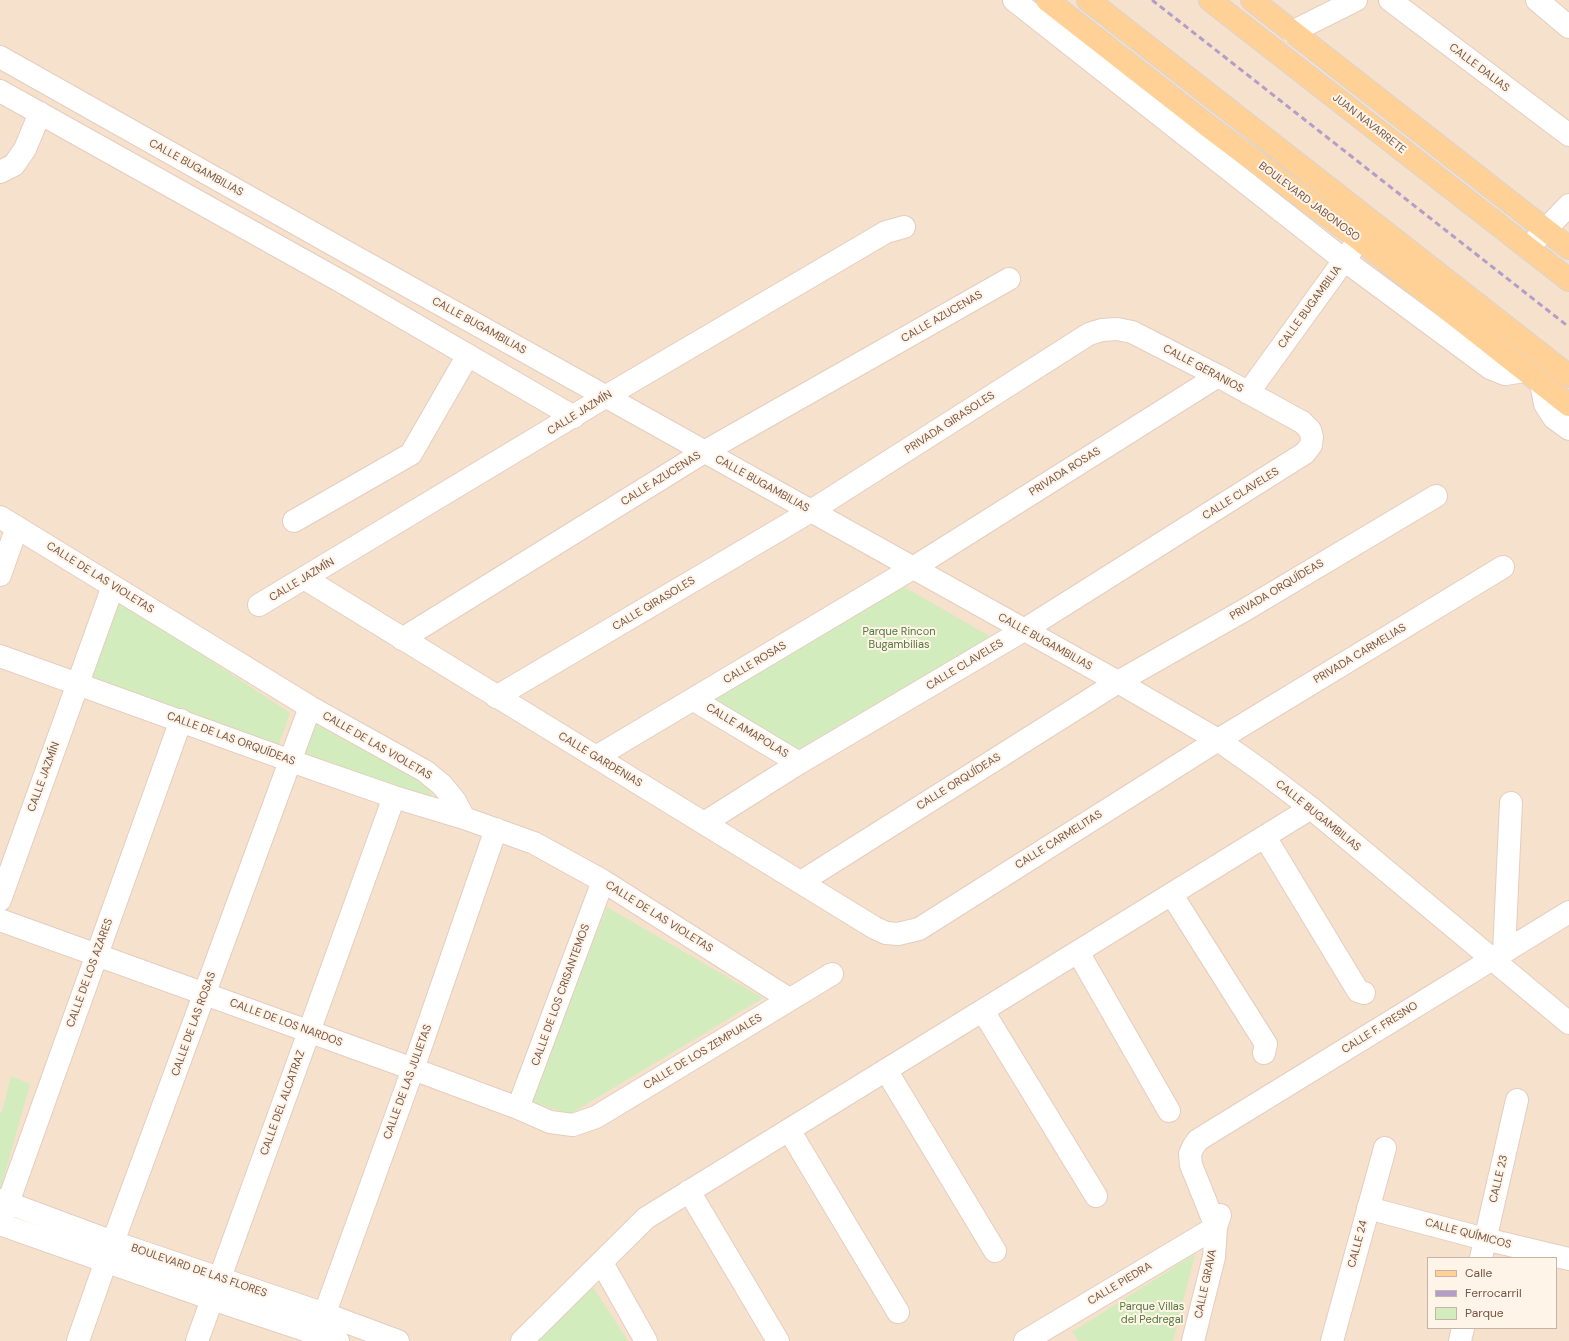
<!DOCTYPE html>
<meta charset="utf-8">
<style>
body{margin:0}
#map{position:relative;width:1569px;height:1341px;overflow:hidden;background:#fef0e0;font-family:"DM Sans",sans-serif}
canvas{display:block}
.legend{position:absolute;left:1427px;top:1257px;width:130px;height:72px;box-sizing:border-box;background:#fff4e8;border:1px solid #c8b4a7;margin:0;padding:5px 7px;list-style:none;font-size:12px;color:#765445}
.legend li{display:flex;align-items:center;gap:8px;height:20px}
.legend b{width:20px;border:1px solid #c8b4a7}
</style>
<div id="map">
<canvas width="1569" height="1341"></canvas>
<ul class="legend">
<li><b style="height:5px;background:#ffd196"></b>Calle</li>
<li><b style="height:5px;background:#b29ec8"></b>Ferrocarril</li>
<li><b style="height:11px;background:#d3ecbd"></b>Parque</li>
</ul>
</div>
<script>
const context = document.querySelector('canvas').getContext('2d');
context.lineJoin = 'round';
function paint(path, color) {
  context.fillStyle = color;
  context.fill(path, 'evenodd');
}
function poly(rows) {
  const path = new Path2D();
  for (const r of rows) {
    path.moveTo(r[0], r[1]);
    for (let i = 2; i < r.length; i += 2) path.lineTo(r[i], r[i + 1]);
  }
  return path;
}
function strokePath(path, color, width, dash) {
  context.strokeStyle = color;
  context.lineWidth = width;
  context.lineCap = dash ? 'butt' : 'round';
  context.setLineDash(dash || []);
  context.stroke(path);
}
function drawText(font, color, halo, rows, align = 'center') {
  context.font = font + ' "DM Sans",sans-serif';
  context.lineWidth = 4;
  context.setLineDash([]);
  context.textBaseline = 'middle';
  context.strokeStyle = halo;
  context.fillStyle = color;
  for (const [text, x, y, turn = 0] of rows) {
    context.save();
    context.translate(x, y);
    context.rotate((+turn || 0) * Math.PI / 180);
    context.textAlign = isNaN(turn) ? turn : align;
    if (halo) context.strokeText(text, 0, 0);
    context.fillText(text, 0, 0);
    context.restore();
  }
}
paint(poly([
 [0,0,1569,0,1569,1341,0,1341],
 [1428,1258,1556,1258,1556,1328,1428,1328]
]), '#f6e1cd');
paint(poly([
 [901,585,991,637,795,751,707,698],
 [115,597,290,713,277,750,87,681],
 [311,722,424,783,438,804,295,758],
 [607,907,763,998,570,1114,529,1101],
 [11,1076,30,1084,0,1191,0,1112,2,1112],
 [1195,1254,1173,1341,1079,1341,1072,1332],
 [591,1284,628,1341,533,1341]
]), '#d3ecbd');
const minor = poly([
 [1014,0,1344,260,1490,368,1505,374,1525,371],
 [1390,0,1569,135],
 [1537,0,1569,27],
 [1292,32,1356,0],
 [0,57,359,259,1118,682,1218,740,1262,771,1311,808,1569,1023],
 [0,91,342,282,574,417],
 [0,172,14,165,25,149,40,113],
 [1528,248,1569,205],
 [1541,383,1545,404,1554,418,1569,429],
 [1248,393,1353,248],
 [0,517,310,707,425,771,442,785,455,801,464,818],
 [294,521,411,454,468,355],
 [0,575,17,527],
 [304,578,875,928,886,933,898,934,919,929,1218,740,1503,567],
 [259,605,605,397,886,232,904,227],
 [402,639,704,452,1009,279],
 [0,656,291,761,394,797,464,818,534,843,603,881,789,999],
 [496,697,811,511,1089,334,1102,330,1117,329,1132,332,1218,376,1302,422,1310,430,1312,437,1311,445,1305,453,1024,630,799,763,704,823],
 [694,700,799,763],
 [596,757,913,568,1218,376],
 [1265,837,1358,991,1364,993],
 [801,882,1118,682,1243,611,1436,496],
 [1172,895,1266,1044,1264,1053],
 [0,900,113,586],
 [0,920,413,1069,518,1108,550,1122,573,1125,596,1117,832,974],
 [1078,952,1169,1111],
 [1504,952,1511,803],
 [983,1011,1096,1196],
 [886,1070,995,1251],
 [518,1108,603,881],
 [789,1130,898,1312],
 [689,1191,778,1341],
 [0,1200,113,1242,325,1314,398,1341],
 [1368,1208,1485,1239,1569,1259],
 [0,1224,212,1299,338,1341],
 [0,1225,181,720],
 [1216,1227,1191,1165,1190,1154,1193,1147,1198,1140,1569,912],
 [1481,1258,1517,1100],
 [602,1263,646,1341],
 [317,1335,413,1069,496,829],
 [78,1341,106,1261,310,707],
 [197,1341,394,797],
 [522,1341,646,1218,1311,808],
 [1025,1341,1216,1227],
 [1193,1341,1214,1257,1216,1227,1220,1215],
 [1332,1341,1385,1148],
 [1460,1341,1463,1328]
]);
const major = poly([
 [1047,0,1212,129,1360,240,1569,405],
 [1088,0,1569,376],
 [1210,0,1569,280],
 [1252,0,1569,248]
]);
strokePath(minor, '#e5cdbe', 24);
strokePath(major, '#dbd3cf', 24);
strokePath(minor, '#fff', 22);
strokePath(major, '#ffd196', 22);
strokePath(poly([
 [1152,0,1569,327]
]), '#b29ec8', 3, [6, 4]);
drawText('11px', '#765445', '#fff4e8', [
 ["CALLE DALIAS",1479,68,37],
 ["JUAN NAVARRETE",1369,124,38],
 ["CALLE BUGAMBILIAS",196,168,29],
 ["BOULEVARD JABONOSO",1309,202,37],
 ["CALLE BUGAMBILIA",1310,307,-54],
 ["CALLE AZUCENAS",942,317,-30],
 ["CALLE BUGAMBILIAS",479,326,29],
 ["CALLE GERANIOS",1203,369,28],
 ["CALLE JAZMÍN",580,413,-32],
 ["PRIVADA GIRASOLES",950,423,-33],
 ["PRIVADA ROSAS",1065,472,-32],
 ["CALLE AZUCENAS",661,479,-32],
 ["CALLE BUGAMBILIAS",762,484,29],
 ["CALLE CLAVELES",1241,494,-32],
 ["CALLE DE LAS VIOLETAS",100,578,32],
 ["CALLE JAZMÍN",302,580,-31],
 ["PRIVADA ORQUÍDEAS",1277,590,-31],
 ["CALLE GIRASOLES",654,604,-31],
 ["CALLE BUGAMBILIAS",1045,642,29],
 ["PRIVADA CARMELIAS",1360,654,-31],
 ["CALLE ROSAS",755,663,-31],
 ["CALLE CLAVELES",965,665,-31],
 ["CALLE AMAPOLAS",747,731,31],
 ["CALLE DE LAS ORQUÍDEAS",231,739,20],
 ["CALLE DE LAS VIOLETAS",377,746,30],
 ["CALLE GARDENIAS",600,760,31],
 ["CALLE JAZMÍN",44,777,-70],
 ["CALLE ORQUÍDEAS",959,782,-32],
 ["CALLE BUGAMBILIAS",1318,816,39],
 ["CALLE CARMELITAS",1059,840,-32],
 ["CALLE DE LAS VIOLETAS",659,917,32],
 ["CALLE DE LOS AZARES",90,973,-70],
 ["CALLE DE LOS CRISANTEMOS",561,995,-70],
 ["CALLE DE LOS NARDOS",286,1023,20],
 ["CALLE DE LAS ROSAS",194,1024,-70],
 ["CALLE F. FRESNO",1380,1028,-32],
 ["CALLE DE LOS ZEMPUALES",703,1052,-31],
 ["CALLE DE LAS JULIETAS",408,1082,-70],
 ["CALLE DEL ALCATRAZ",283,1103,-70],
 ["CALLE 23",1499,1179,-77],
 ["CALLE QUÍMICOS",1468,1234,15],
 ["CALLE 24",1358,1244,-75],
 ["BOULEVARD DE LAS FLORES",199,1271,19],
 ["CALLE PIEDRA",1120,1284,-31],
 ["CALLE GRAVA",1206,1284,-78]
]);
drawText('11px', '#50783a', '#fff4e8', [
 ["Parque Rincon",899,632],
 ["Bugambilias",899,645],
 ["Parque Villas",1152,1307],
 ["del Pedregal",1152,1320]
]);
</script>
